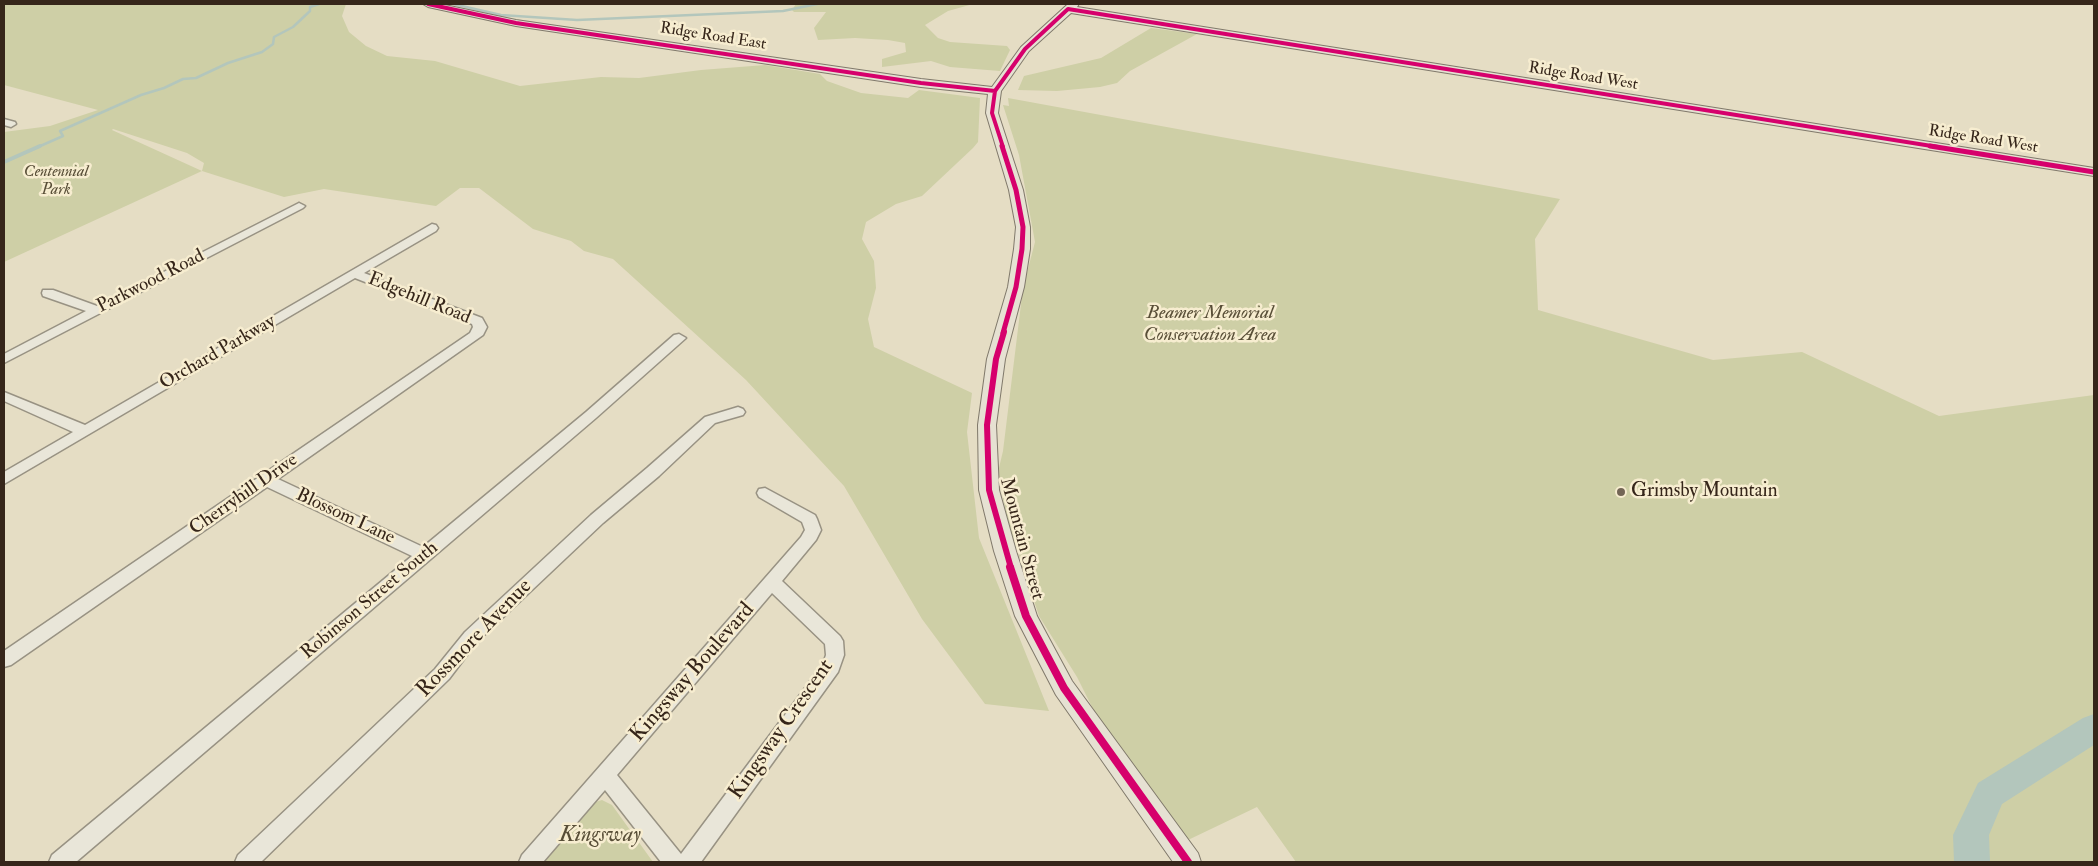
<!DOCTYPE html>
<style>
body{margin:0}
#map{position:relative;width:2098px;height:866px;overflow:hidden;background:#e5ddc4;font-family:"IM FELL Double Pica",serif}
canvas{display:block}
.frame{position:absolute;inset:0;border:5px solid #36261a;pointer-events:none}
</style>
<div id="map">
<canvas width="2098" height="866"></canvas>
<div class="frame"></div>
</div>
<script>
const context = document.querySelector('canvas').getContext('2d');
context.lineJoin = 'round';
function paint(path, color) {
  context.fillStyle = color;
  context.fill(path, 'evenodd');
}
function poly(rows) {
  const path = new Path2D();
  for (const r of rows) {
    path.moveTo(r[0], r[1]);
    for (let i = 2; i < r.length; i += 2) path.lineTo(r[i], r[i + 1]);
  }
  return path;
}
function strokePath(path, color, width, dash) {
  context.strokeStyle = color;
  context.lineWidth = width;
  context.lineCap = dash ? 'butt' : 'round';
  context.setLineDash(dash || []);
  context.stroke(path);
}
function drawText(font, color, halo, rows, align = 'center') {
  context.font = font + ' "IM FELL Double Pica",serif';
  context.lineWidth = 5;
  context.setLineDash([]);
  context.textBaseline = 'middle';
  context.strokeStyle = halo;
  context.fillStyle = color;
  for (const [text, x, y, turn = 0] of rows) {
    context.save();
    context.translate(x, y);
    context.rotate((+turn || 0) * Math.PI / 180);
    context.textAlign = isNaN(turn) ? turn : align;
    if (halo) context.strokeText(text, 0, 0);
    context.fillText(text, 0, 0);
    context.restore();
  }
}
paint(poly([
 [4,4,346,4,342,16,349,32,366,46,387,56,435,61,520,86,601,77,639,78,701,70,765,65,820,74,827,81,861,93,908,98,919,90,980,98,978,142,973,148,922,196,896,204,866,222,862,239,874,261,876,288,868,319,874,347,972,393,967,432,979,538,1049,711,985,704,922,619,844,486,746,380,613,259,584,251,571,241,533,229,479,188,460,188,436,206,324,189,284,197,202,171,4,262,4,132,50,126,98,110,4,85],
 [113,129,187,153,204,163,202,171,112,130],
 [796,4,973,4,948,11,925,25,938,38,950,42,1007,46,1010,50,1000,71,950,67,931,61,882,67,882,59,906,52,905,43,888,40,855,38,818,40,814,28,826,12,794,12,792,10],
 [1151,28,1197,34,1130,71,1117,83,1100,87,1057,91,1018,90,1024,76,1101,58],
 [1008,98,1560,199,1535,239,1538,310,1713,360,1802,352,1939,416,2094,395,2094,862,1296,862,1257,807,1188,840,1097,717,1077,677,1039,616,1007,519,998,472,1003,451,1023,288,1035,242,1019,155,1003,105,1009,106],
 [602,800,612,805,653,862,541,862,589,804]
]), '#cecfa6');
strokePath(poly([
 [453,4,501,15,577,20,783,11,817,4],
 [38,147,63,136,60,131,141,95,164,88,183,79,196,78,228,63,262,52,273,44,274,37,293,27,310,11,310,7,319,4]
]), '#b3c6bc', 2.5);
strokePath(poly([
 [4,162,40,146]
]), '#b3c6bc', 4);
paint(poly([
 [2094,714,2094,745,2002,804,1989,835,1990,862,1954,862,1953,835,1978,783,2083,718,2094,714]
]), '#b3c6bc');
const minor = poly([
 [4,119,15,122,16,124,11,127,4,125,4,119],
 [299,203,305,206,303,208,4,363,4,354,86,311,43,296,42,293,43,290,53,290,97,306,299,203],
 [432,224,436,225,438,228,436,231,364,273,482,318,487,327,483,335,278,479,423,547,586,412,674,335,679,334,686,338,596,418,76,862,49,862,52,855,412,556,267,487,11,665,4,667,4,651,470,333,473,327,472,324,355,278,4,484,4,472,73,432,4,401,4,392,85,425,432,224],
 [738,407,743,409,745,412,743,415,715,423,659,476,603,523,477,642,449,679,261,862,235,862,238,855,435,669,465,632,591,515,647,468,705,417,738,407],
 [765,488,815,515,817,519,821,530,816,540,782,581,840,636,843,641,844,655,838,672,701,862,661,862,605,790,543,862,519,862,522,855,801,537,805,530,802,522,759,497,757,493,759,489,765,488],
 [772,593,825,644,826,655,823,664,681,854,617,775,772,593]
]);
const major = poly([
 [423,4,440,4,516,20,921,79,992,87,1021,47,1068,4,1079,4,1077,7,2094,168,2094,176,1071,13,1029,51,1001,91,998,113,1023,190,1030,227,1030,249,1024,287,1005,359,996,425,999,490,1016,551,1037,616,1072,681,1198,853,1201,862,1173,862,1056,695,1015,616,994,551,979,490,978,425,987,359,1008,287,1014,249,1016,227,1009,190,986,113,988,94,921,87,516,26,428,7,423,4]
]);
strokePath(minor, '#989283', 3);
strokePath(major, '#80796b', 2);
paint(minor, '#e9e6d9');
paint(major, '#e6e1d2');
strokePath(poly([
 [428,4,516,23,921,83,995,91],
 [1003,147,992,113,995,91,1025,49,1068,9,1938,147]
]), '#d6006c', 4);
strokePath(poly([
 [1002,146,1016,190,1023,227,1022,249,1016,287,1003,333],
 [1930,146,2094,172]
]), '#d6006c', 5);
strokePath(poly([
 [1004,332,996,359,987,425,989,490,1011,568]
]), '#d6006c', 6);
strokePath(poly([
 [1010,567,1026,616,1064,688,1188,862]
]), '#d6006c', 8);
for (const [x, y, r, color] of [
 [1621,492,5,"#736656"]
]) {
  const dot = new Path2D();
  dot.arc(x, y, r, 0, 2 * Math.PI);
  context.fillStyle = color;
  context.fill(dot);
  strokePath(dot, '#f7edd0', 2);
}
drawText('16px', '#36261a', '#f7edd0', [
 ["Ridge Road East",713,37,9],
 ["Ridge Road West",1583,77,9],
 ["Ridge Road West",1983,140,9]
]);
drawText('italic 16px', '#584e37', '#f7edd0', [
 ["Centennial",56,173],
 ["Park",56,191]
]);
drawText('19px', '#36261a', '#f7edd0', [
 ["Parkwood Road",151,282,-27],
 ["Edgehill Road",419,299,22],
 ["Orchard Parkway",218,353,-30],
 ["Cherryhill Drive",244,495,-35],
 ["Blossom Lane",345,517,25],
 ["Mountain Street",1021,539,75],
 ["Robinson Street South",370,601,-40]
]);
drawText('italic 19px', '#584e37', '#f7edd0', [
 ["Beamer Memorial",1210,314],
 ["Conservation Area",1210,336]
]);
drawText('19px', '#36261a', '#f7edd0', [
 ["Grimsby Mountain",1631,492]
], 'left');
drawText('22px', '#36261a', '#f7edd0', [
 ["Rossmore Avenue",475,639,-46],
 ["Kingsway Boulevard",693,673,-49],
 ["Kingsway Crescent",782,730,-55]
]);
drawText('italic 22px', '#584e37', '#f7edd0', [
 ["Kingsway",600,836]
]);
</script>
